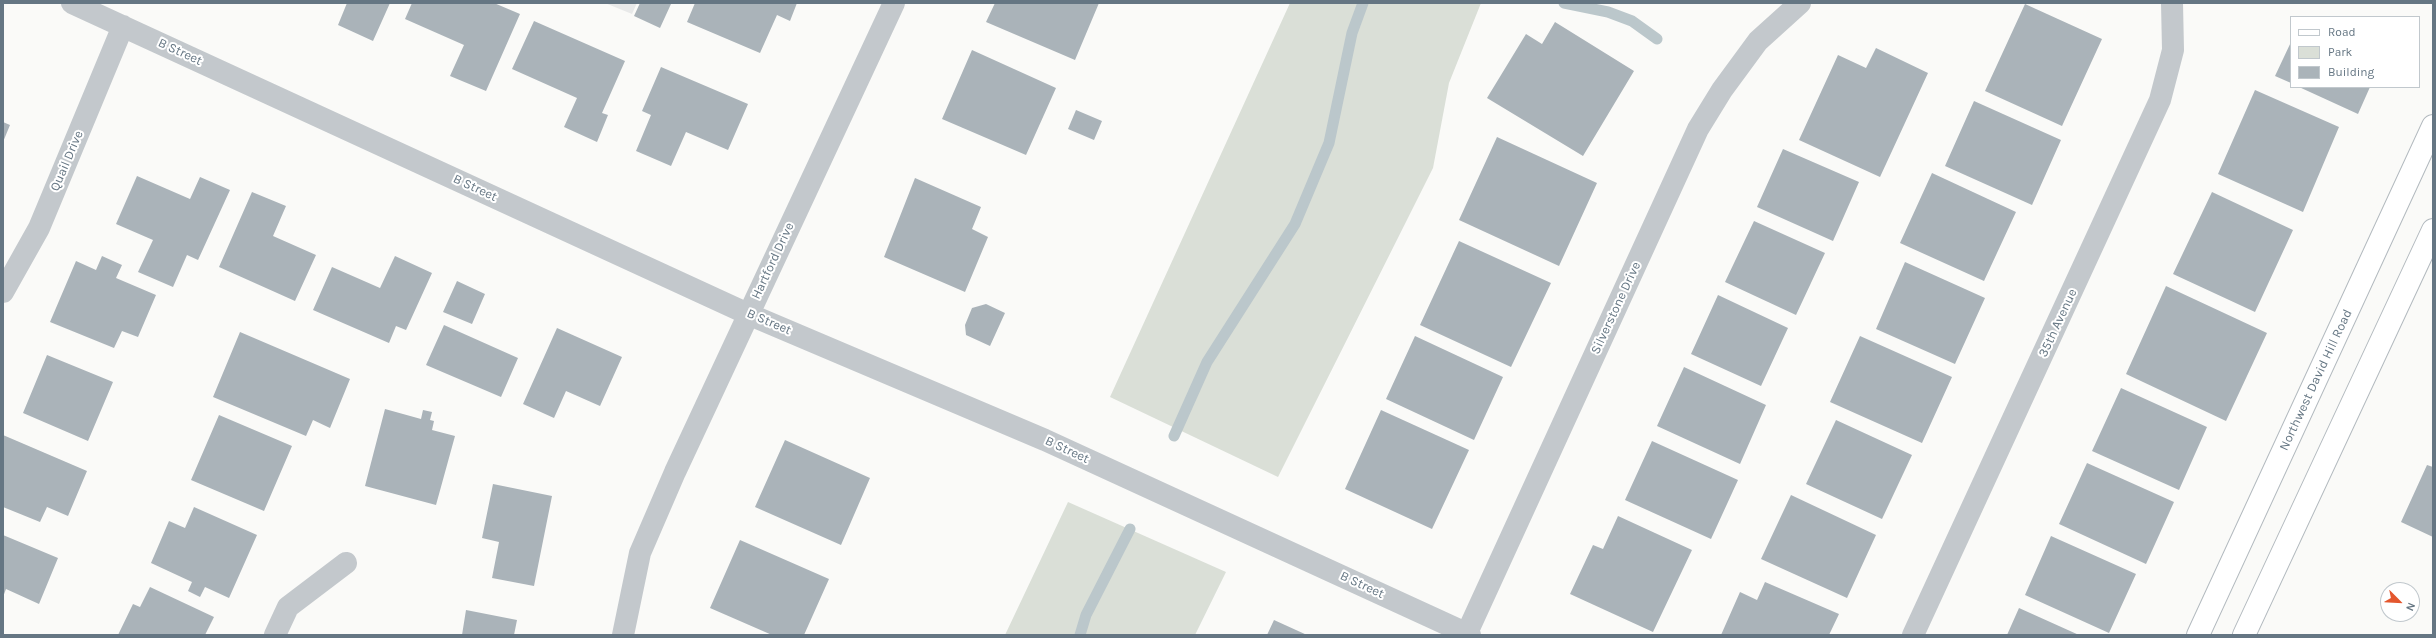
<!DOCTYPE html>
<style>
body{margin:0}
#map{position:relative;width:2436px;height:638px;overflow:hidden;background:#fafaf8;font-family:Karla,sans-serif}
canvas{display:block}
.frame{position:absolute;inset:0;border:4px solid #657683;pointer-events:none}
.legend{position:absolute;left:2290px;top:16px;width:130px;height:72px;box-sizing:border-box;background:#fff;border:1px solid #c1c8cd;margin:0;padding:5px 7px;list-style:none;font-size:12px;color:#657683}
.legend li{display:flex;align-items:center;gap:8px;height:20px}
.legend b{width:20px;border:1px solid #c1c8cd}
.north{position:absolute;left:2380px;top:582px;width:40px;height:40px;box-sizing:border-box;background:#fff;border:1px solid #c1c8cd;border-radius:50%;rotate:114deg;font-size:11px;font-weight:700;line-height:16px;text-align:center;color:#657683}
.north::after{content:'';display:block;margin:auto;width:14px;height:18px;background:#e4572e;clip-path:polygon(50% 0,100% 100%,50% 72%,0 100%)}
</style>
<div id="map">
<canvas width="2436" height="638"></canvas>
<div class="frame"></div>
<ul class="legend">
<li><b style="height:5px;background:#fff"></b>Road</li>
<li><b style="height:11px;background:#dadfd7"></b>Park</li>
<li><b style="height:11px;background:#aab3b9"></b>Building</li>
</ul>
<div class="north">N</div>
</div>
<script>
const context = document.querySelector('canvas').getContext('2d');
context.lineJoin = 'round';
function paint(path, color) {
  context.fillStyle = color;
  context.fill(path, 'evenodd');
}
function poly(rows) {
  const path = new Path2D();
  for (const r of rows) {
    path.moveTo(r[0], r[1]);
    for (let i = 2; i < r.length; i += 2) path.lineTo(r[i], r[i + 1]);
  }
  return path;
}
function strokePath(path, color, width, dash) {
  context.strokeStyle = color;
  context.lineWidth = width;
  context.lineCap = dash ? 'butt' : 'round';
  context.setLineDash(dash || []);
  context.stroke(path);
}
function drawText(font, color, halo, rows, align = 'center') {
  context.font = font + ' Karla,sans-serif';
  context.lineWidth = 4;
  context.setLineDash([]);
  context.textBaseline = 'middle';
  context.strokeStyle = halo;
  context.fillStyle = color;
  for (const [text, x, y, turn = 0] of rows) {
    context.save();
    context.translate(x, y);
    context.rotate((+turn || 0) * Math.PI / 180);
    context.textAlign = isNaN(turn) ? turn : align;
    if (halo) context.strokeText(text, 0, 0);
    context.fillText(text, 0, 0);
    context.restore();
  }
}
paint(poly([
 [605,3,637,3,632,14]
]), '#e8e9e9');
paint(poly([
 [1290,3,1481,3,1449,83,1433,168,1278,477,1110,397],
 [1068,502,1226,572,1195,635,1005,635]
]), '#dadfd7');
strokePath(poly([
 [1564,3,1608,12,1632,21,1657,39],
 [1174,436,1207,362,1295,224,1329,143,1352,33,1363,3],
 [1080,635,1086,615,1130,529]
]), '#bbc7cb', 11);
paint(poly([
 [347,3,390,3,373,41,338,25],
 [412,3,494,3,520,14,486,91,450,76,464,45,405,19],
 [640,3,671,4,660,28,634,16],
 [695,3,797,3,790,21,777,15,760,53,687,22],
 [995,3,1099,3,1075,60,986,22],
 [2025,4,2102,39,2062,126,1985,91],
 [534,21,625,61,602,113,608,115,597,142,564,127,577,98,512,69],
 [1555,22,1634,71,1583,156,1487,98,1526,34,1542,44],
 [2291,42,2291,83,2275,76],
 [1876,48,1928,73,1880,177,1799,140,1838,55,1866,68],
 [972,50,1056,88,1026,155,942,119],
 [661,67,748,104,728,150,686,132,671,166,636,151,651,115,642,111],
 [2299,87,2370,87,2358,114],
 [2255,90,2339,127,2303,212,2218,174],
 [1974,101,2061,140,2032,205,1945,166],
 [1076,110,1102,121,1094,140,1068,129],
 [3,122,10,125,3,142],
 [1497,137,1597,183,1559,266,1459,220],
 [1783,149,1859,182,1833,241,1757,207],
 [1932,173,2016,212,1984,281,1900,243],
 [137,176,190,199,200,177,230,190,198,260,187,255,173,287,138,272,153,240,116,224],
 [915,178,981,207,972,229,988,237,965,292,884,257],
 [252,192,286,206,273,236,316,255,295,301,219,267],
 [2212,192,2293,230,2255,312,2173,274],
 [1754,221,1825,253,1796,315,1725,282],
 [1459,241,1551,283,1511,367,1420,325],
 [102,256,122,265,116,278,156,295,138,337,122,331,114,348,50,322,76,261,96,270],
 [395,256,432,273,406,330,396,326,389,343,313,310,332,267,380,288],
 [1905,262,1985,298,1955,364,1876,329],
 [457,281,485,294,472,324,443,312],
 [2166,286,2267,333,2226,421,2126,374],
 [1718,295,1788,328,1761,386,1691,354],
 [986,304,1005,313,990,346,966,335,965,325,972,308],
 [444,325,518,358,501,397,426,365],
 [557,328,622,357,600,406,566,391,554,418,523,404],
 [240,332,350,379,330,428,313,420,306,436,213,397],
 [1415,336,1503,377,1474,440,1386,399],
 [1860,336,1952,377,1922,443,1830,402],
 [47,355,113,382,88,441,23,413],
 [1684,367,1766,405,1740,464,1657,426],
 [2121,388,2207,427,2179,490,2092,451],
 [385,409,421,419,423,410,432,412,430,420,434,421,432,430,455,436,436,505,365,486],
 [1381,410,1469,450,1432,529,1345,489],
 [219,415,292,446,264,511,191,480],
 [1836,420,1912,455,1882,519,1806,484],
 [3,435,87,471,68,516,47,507,40,522,3,507],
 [785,440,870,478,841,545,755,507],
 [1652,441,1738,480,1711,539,1625,500],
 [2087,463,2174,502,2146,564,2059,524],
 [2427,465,2433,467,2433,537,2401,522],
 [493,484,552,496,534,586,492,578,499,542,482,538],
 [1791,495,1876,535,1847,598,1761,559],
 [194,507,257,535,229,598,205,587,200,597,188,591,192,582,151,563,169,521,185,528],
 [1618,516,1692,550,1653,632,1570,594,1593,545,1603,549],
 [3,535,58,558,39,604,6,589,3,597],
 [2051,536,2136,574,2109,633,2025,595],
 [740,540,829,579,804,635,772,635,710,608],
 [1765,582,1839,614,1829,635,1721,635,1740,592,1757,600],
 [150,587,214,617,205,635,118,635,133,604,140,607],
 [2019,608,2079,635,2007,635],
 [466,610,517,620,514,635,462,635],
 [1274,620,1307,635,1267,635]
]), '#aab3b9');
const secondary = poly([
 [2198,635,2433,126],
 [2244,635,2433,230]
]);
strokePath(secondary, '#b3babf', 24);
strokePath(poly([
 [72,3,748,314,1045,440,1470,635],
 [3,292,39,228,123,26],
 [275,635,288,607,346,563],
 [623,635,640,553,675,472,894,3],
 [1466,635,1698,129,1722,90,1758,41,1800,3],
 [1913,635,2160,100,2173,50,2172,3]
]), '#c3c8cc', 22);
strokePath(secondary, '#fff', 22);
drawText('13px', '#657683', '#fff', [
 ["B Street",180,52,25],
 ["Quail Drive",67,161,-67],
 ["B Street",475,188,25],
 ["Hartford Drive",773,261,-65],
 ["Silverstone Drive",1616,308,-65],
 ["B Street",769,322,23],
 ["35th Avenue",2058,323,-65],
 ["Northwest David Hill Road",2316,380,-65],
 ["B Street",1067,450,25],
 ["B Street",1362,585,25]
]);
</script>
